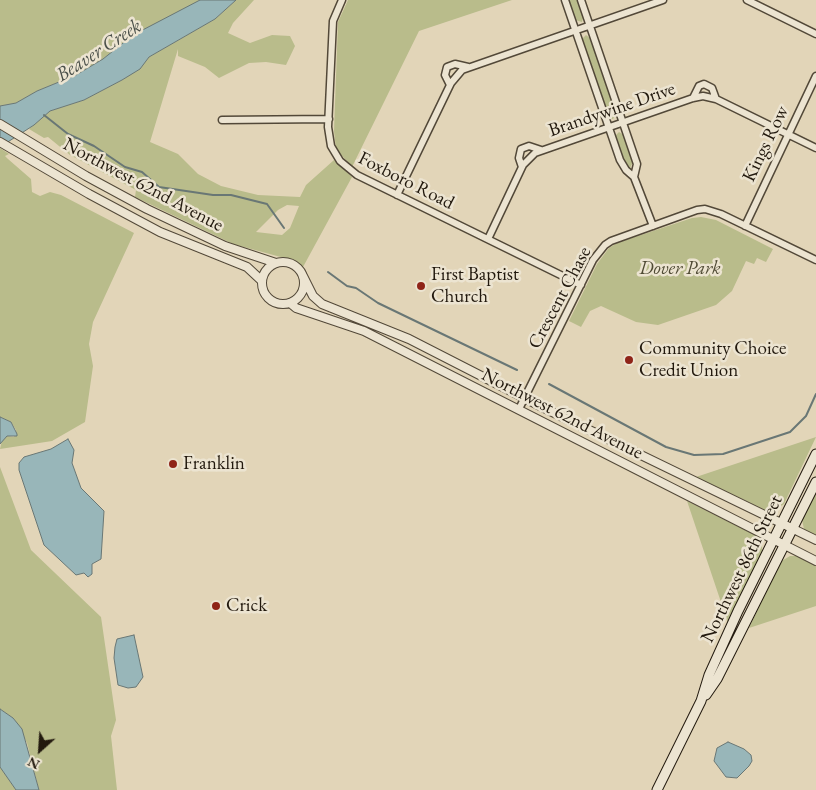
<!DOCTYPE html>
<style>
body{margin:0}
#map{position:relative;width:816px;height:790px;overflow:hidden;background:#e2d5b8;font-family:"EB Garamond",serif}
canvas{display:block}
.north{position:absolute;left:15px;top:725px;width:50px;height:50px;-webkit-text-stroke:4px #ece4d1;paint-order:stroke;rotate:206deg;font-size:14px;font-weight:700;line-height:20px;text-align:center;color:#22190e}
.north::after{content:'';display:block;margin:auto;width:18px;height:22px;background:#22190e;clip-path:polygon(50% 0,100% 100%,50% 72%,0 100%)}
</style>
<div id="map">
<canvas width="816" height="790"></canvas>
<div class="north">N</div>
</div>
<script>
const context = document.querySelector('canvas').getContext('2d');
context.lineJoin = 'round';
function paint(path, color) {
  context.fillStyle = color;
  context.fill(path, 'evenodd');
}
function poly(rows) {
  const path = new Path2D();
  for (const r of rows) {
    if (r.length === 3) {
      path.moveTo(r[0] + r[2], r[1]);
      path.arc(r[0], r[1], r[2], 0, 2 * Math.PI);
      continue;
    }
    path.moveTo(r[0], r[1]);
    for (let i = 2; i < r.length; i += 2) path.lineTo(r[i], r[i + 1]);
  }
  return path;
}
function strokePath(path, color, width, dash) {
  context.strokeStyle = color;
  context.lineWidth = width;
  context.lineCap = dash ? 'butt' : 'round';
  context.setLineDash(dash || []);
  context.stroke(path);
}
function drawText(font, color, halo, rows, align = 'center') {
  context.font = font + ' "EB Garamond",serif';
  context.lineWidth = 5;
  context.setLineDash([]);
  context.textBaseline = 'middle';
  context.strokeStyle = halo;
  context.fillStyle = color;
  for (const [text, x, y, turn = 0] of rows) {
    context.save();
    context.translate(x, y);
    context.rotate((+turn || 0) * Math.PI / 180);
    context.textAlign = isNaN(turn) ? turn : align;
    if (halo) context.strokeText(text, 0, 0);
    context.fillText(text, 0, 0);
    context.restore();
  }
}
paint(poly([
 [0,0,200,0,76,75,37,91,16,103,0,106],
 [236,0,254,0,233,23,228,33,250,43,272,35,290,36,295,46,286,65,266,62,249,63,219,78,205,67,178,56,178,49,150,142,178,154,198,174,221,186,258,195,300,197,306,185,334,160,352,177,303,267,288,259,233,244,135,197,136,190,70,155,48,137,44,138,29,129,50,111,84,100,122,80,140,68,149,57,215,19],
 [287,205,299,206,290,228,282,235,256,232,278,210],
 [348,0,512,0,419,31,352,167,336,149,334,131,338,22],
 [568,0,577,0,583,18,582,22,575,20],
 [586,35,591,39,616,114,613,119,609,118,582,39],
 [619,132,624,135,633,162,630,168,626,166,615,136],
 [0,148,9,154,5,156,8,159,31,179,32,192,40,196,50,192,61,195,134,233,93,322,89,344,93,366,85,422,52,441,0,449,2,440,7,436,14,437,16,430,11,422,0,417],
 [701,217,716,220,773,249,766,262,757,258,754,264,746,261,732,291,716,305,658,325,636,322,601,306,590,311,581,327,569,321,597,264,609,248,617,243,692,218],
 [816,437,784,504,774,511,767,511,696,477],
 [0,467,31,550,101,617,116,720,111,736,117,790,39,790,27,743,13,718,0,709],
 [816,489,816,537,804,529,802,520],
 [687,501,755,535,762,543,762,553,728,623],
 [790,556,798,556,816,565,816,606,749,628,780,562],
 [0,767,16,790,0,790]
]), '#b9bc8b');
const water = poly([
 [200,0,236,0,215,19,149,57,140,69,122,80,84,100,50,111,34,125,0,147,0,106,16,103,37,91,76,75,103,59,133,35,200,0],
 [0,417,11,422,17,434,17,436,7,436,0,444,0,417],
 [68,439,74,450,72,463,81,488,104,511,101,559,92,564,92,574,88,577,84,573,76,575,44,545,19,470,19,463,24,457,51,449,68,439],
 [134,635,143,677,136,687,128,688,118,685,114,658,115,647,117,639,134,635],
 [0,709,13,718,22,729,39,790,16,790,0,767,0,709],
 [728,742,744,749,751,755,752,761,749,766,737,778,726,777,714,761,717,748,728,742]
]);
paint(water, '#98b6b9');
strokePath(water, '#697775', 1);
strokePath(poly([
 [44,115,68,134,94,146,125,167,142,172,159,187,213,195,231,195,267,204,284,228],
 [328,272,347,286,356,288,378,303,517,370],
 [549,384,666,447,694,455,723,454,790,432,806,416,816,394]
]), '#697775', 2);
const minor = poly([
 [342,0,333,21,328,127,331,146,340,161,357,175,581,285],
 [565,0,620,160,626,170,634,177,653,226],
 [581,0,637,164,634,177],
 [747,0,816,34],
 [450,85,445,75,447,67,455,64,468,67],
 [693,98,699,86,704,84,712,88,716,99],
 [222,120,329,119],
 [522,167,519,158,521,149,529,146,541,150],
 [397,195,451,83,462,70,663,0],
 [745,226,816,76],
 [488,239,523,165,535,153,693,98,703,96,716,99,816,148],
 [519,409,593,260,605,245,611,241,697,210,705,209,721,214,816,260]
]);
const tertiary = poly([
 [0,124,86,176,147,209,225,246,276,263],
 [0,142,89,194,160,232,247,267,262,281],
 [283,283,21],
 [303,276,313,296,322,304,409,339,544,408,816,540],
 [290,303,296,308,364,331,816,561]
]);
const secondary = poly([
 [706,695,717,679,816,482],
 [657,790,701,701,709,675,738,611,816,454]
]);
strokePath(minor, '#524838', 9);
strokePath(tertiary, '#524838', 10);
strokePath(secondary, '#22190e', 11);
strokePath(minor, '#ece4d1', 6);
strokePath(tertiary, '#ece4d1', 8);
strokePath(secondary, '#ece4d1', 9);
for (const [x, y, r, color] of [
 [421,286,5,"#8f2418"],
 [629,360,5,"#8f2418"],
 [173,464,5,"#8f2418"],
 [216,606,5,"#8f2418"]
]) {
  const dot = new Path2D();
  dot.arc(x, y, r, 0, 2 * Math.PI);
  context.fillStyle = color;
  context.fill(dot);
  strokePath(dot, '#ece4d1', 2);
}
drawText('19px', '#22190e', '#ece4d1', [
 ["Brandywine Drive",612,110,-19],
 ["Kings Row",766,144,-64],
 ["Foxboro Road",406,181,27],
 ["Northwest 62nd Avenue",143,185,28],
 ["Crescent Chase",560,298,-62],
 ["Northwest 62nd Avenue",562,414,27],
 ["Northwest 86th Street",742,569,-64]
]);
drawText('italic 19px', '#4f4a34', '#ece4d1', [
 ["Dover Park",680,269]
]);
drawText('19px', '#22190e', '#ece4d1', [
 ["First Baptist",431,275],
 ["Church",431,297],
 ["Community Choice",639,349],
 ["Credit Union",639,371],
 ["Franklin",183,464],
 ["Crick",226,606]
], 'left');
drawText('italic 20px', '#4b504a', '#ece4d1', [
 ["Beaver Creek",99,51,-33]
]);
</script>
